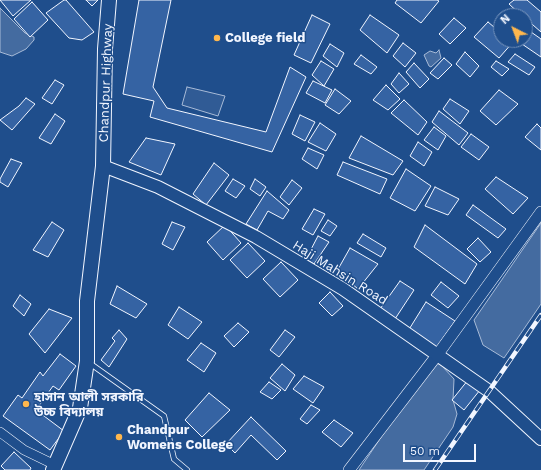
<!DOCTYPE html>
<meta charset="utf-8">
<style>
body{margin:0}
#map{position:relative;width:541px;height:470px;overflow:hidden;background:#1f4e8c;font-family:"Work Sans",sans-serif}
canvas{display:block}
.north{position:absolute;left:493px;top:8px;width:40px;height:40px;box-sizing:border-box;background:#1f4e8c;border:1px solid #7391ba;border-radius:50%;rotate:318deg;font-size:11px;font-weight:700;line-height:16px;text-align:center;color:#f2f6ff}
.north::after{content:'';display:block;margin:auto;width:14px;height:18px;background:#ffb74d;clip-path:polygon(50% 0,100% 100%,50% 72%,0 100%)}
.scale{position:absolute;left:403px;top:444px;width:73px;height:18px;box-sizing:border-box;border:2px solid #f2f6ff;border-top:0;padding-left:5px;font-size:12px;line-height:14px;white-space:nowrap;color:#f2f6ff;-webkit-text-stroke:3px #1f4e8c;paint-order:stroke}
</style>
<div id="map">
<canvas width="541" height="470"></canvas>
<div class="north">N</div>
<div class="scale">50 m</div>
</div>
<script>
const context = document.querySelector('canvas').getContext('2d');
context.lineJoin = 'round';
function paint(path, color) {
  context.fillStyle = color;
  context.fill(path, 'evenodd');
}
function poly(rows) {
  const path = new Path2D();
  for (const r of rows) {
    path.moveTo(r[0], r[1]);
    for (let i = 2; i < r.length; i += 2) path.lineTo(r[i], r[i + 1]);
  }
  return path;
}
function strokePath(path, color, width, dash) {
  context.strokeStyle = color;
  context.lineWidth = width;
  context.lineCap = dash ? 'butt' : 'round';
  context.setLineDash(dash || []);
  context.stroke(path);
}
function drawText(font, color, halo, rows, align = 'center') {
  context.font = font + ' "Work Sans","Noto Sans Bengali",sans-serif';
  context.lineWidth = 3;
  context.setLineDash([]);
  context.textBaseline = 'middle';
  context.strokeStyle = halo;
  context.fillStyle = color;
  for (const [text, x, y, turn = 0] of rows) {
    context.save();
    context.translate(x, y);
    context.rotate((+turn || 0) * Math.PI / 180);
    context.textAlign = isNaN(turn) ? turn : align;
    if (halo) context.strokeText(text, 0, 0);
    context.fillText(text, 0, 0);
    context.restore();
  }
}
const built = poly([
 [187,87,225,96,218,116,182,105,187,87]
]);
paint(built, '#305b95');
strokePath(built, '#a8bbd7', 1);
const water = poly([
 [0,8,25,33,34,37,34,40,26,49,12,56,0,52,0,8],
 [439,50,441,58,431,67,429,66,424,55,430,51,436,53,439,50],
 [541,223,541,304,504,358,483,345,474,320,541,223],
 [437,363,442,366,454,379,453,400,457,414,453,427,424,470,359,470,427,369,437,363]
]);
paint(water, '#446ba0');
strokePath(water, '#a8bbd7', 1);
const building = poly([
 [0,0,31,0,13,16,0,0],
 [64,0,66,0,94,32,82,40,69,38,46,13,64,0],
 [86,0,98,0,92,6,86,0],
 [139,0,171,0,153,87,167,108,266,132,290,67,306,77,272,152,150,117,154,101,123,94,139,0],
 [397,0,437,0,439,1,421,23,395,3,397,0],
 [514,0,527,0,541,12,541,32,525,18,525,16,522,16,509,4,514,0],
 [32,2,48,20,30,37,14,19,32,2],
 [312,15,330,24,311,63,294,55,312,15],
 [370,15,399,35,387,53,360,30,370,15],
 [454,18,466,28,450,44,439,34,454,18],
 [488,22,501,33,501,40,510,40,513,42,499,58,474,37,488,22],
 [531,32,541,39,541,57,522,44,531,32],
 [403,43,416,53,405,67,393,56,403,43],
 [330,44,344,53,337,67,323,56,330,44],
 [465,52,479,66,470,77,456,64,465,52],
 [515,54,535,67,529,75,508,62,515,54],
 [361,55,377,67,371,74,354,64,361,55],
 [444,58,452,65,438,79,430,73,444,58],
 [321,61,334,69,324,86,312,75,321,61],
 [496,61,509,69,502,76,491,67,496,61],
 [414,63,429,79,420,88,406,72,414,63],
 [399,73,409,84,399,93,391,84,399,73],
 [55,80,64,85,52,104,42,98,55,80],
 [313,81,332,90,325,103,306,93,313,81],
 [386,85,400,99,388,110,373,100,386,85],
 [335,89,351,101,339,114,325,105,335,89],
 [499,90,518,104,496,125,480,111,499,90],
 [26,98,35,104,12,130,0,120,19,106,26,98],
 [450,99,469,111,460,124,443,109,450,99],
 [404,100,427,122,418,135,391,113,404,100],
 [439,111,468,133,459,145,432,122,439,111],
 [55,114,65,121,51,144,39,138,55,114],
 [300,115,315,122,305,141,292,134,300,115],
 [320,123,336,134,326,151,308,142,320,123],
 [537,124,541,128,541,150,525,137,537,124],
 [434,127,446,136,438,150,424,140,434,127],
 [471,134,489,147,479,160,461,147,471,134],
 [361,136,403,161,393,175,349,158,361,136],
 [146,138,175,144,161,175,129,162,146,138],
 [418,142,432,152,424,166,410,156,418,142],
 [308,148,324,155,317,169,302,159,308,148],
 [11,159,22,163,8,187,0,182,0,179,11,159],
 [343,162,387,179,380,194,337,175,343,162],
 [214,163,229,175,206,205,193,194,214,163],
 [406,169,431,186,415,211,390,198,406,169],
 [496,177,528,198,513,214,485,189,496,177],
 [233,179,245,186,236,198,225,191,233,179],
 [255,179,266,187,260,196,250,189,255,179],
 [292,180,302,188,289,205,280,197,292,180],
 [435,187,459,199,448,215,425,206,435,187],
 [267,191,289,210,283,219,268,211,257,230,246,224,267,191],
 [473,205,506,229,498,238,466,215,473,205],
 [314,209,325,214,313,235,302,229,314,209],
 [328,220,337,226,330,236,321,231,328,220],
 [52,222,64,230,48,257,33,250,52,222],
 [172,222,185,227,173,250,162,244,172,222],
 [225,225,241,243,223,260,207,242,225,225],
 [425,225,477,264,465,284,414,247,425,225],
 [363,234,386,248,381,257,357,243,363,234],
 [318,236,329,242,314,264,306,259,318,236],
 [478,238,491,252,480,262,467,249,478,238],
 [248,243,265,261,247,278,230,260,248,243],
 [350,248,378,264,358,289,337,271,350,248],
 [281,262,298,280,280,297,263,279,281,262],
 [400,281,414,290,395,319,380,309,400,281],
 [441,282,459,296,448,308,431,295,441,282],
 [117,286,147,304,136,318,110,304,117,286],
 [330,292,343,306,332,316,319,303,330,292],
 [20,295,31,304,24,316,13,306,20,295],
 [426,302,455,321,436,348,408,331,426,302],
 [179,307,202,322,188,339,168,325,179,307],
 [49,309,72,318,45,353,29,334,49,309],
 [238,323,249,332,234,347,224,336,238,323],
 [119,330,127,339,109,367,101,360,115,341,112,338,119,330],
 [285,330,295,337,279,357,270,350,285,330],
 [201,343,216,353,204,372,187,360,201,343],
 [60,354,76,366,59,390,53,386,36,410,64,431,50,450,3,416,18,395,22,398,40,372,43,376,60,354],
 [282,364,295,375,285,391,270,378,282,364],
 [304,376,324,387,313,403,293,389,304,376],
 [468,380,480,390,464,410,452,400,468,380],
 [269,382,281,390,272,399,260,392,269,382],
 [209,393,230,410,202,437,185,420,209,393],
 [311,405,320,410,307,424,300,419,311,405],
 [251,417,286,451,277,460,251,435,235,453,226,444,251,417],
 [334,420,353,433,341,447,322,432,334,420],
 [14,452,31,468,30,470,5,470,1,466,14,452]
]);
paint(building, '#3563a3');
strokePath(building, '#f2f6ff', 1);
const service = poly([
 [88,362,164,416,174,459,187,470]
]);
const minor = poly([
 [0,432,24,450,55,465]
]);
const tertiary = poly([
 [349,470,438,354,541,212]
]);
const secondary = poly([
 [103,166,158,187,256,237,343,289,489,391,541,439]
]);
const primary = poly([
 [53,470,80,408,87,361,87,301,103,166,105,49,109,0]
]);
strokePath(service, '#f2f6ff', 6);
strokePath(minor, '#f2f6ff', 10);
strokePath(tertiary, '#f2f6ff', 12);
strokePath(secondary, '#f2f6ff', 14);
strokePath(primary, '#f2f6ff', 16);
strokePath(service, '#1f4e8c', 4.5);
strokePath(minor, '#1f4e8c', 9);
strokePath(tertiary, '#1f4e8c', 11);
strokePath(secondary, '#1f4e8c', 12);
strokePath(primary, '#1f4e8c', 14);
const rail = poly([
 [435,470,541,315]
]);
strokePath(rail, '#f2f6ff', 4.5);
strokePath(rail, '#1f4e8c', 3, [9]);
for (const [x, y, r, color] of [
 [217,38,4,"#ffb74d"],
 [26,404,4,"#ffb74d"],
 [119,437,4,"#ffb74d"]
]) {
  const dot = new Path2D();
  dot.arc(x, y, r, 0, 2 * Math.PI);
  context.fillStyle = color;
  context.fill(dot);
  strokePath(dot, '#1f4e8c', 1.5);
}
drawText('bold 13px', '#f2f6ff', '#1f4e8c', [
 ["College field",225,38],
 ["হাসান আলী সরকারি",34,397],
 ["উচ্চ বিদ্যালয়",34,412],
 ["Chandpur",127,430],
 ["Womens College",127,445]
], 'left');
drawText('13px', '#f2f6ff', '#1f4e8c', [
 ["Chandpur Highway",106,83,-88],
 ["Haji Mahsin Road",340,273,32]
]);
</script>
